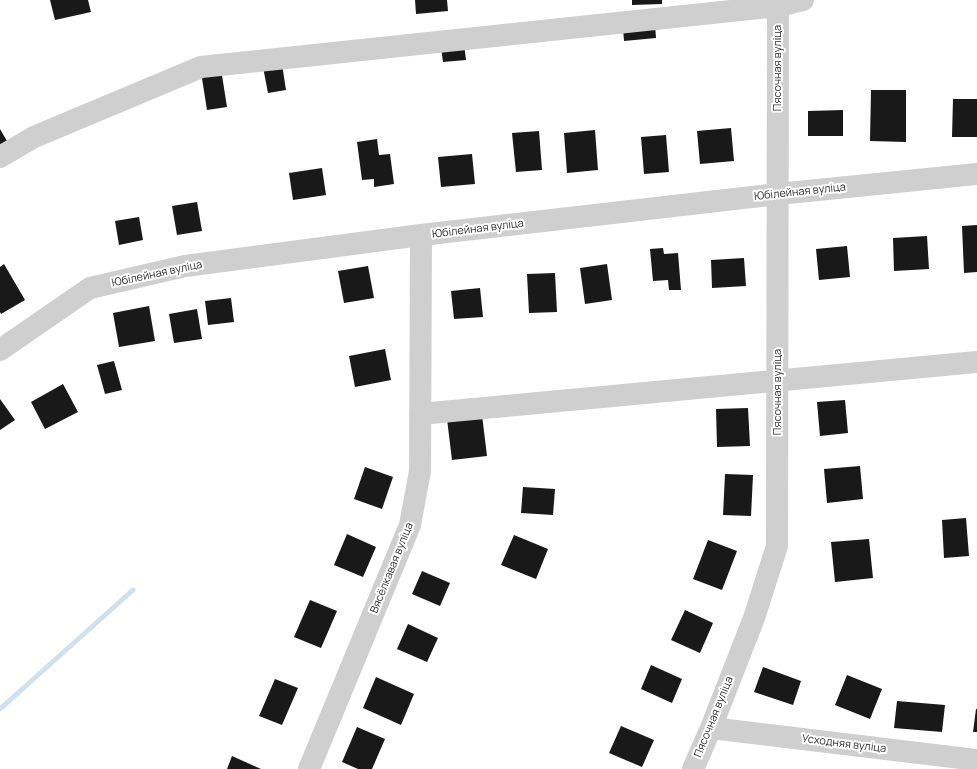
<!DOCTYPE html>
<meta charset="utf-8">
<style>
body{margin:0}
canvas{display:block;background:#fff}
</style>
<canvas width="977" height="769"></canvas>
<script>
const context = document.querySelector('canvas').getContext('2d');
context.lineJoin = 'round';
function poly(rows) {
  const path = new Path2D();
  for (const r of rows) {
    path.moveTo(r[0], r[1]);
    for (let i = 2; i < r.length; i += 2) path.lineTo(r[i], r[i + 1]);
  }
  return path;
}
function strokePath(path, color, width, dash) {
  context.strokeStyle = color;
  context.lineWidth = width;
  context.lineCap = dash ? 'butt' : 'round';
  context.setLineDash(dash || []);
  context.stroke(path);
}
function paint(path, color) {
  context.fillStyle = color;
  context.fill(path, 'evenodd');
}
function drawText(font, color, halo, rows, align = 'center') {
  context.font = font + ' Manrope,sans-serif';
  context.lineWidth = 4;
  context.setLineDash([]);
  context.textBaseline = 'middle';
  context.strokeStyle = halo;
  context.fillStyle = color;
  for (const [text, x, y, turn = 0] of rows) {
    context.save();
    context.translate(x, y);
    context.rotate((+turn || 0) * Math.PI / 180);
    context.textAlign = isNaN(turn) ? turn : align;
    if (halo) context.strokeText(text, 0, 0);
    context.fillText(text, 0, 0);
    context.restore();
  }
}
strokePath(poly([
 [0,709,133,590]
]), '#d0e0ec', 5);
paint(poly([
 [50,0,88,0,91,12,55,20],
 [415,0,447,0,448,11,416,14],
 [632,0,662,0,662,4,632,5],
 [655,25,656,38,624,41,623,28],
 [464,44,466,60,443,62,441,47],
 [282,64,286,90,268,93,263,67],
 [221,69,227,107,207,110,201,72],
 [871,90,906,90,906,142,870,141],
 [953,99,977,99,977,137,952,137],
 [843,110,843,136,808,136,808,111],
 [731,128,734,161,700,164,697,131],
 [0,129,7,141,0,145],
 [595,130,598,170,567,173,564,133],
 [539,131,542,170,516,172,512,133],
 [666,135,669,172,644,174,641,137],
 [377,139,379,155,390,154,394,184,374,187,374,179,362,180,357,142],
 [472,154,475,184,441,187,438,157],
 [322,168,326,195,293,200,289,173],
 [197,202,202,231,177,235,172,206],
 [139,217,143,240,119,245,115,221],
 [977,225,977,272,964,273,962,226],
 [927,236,929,269,894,271,893,238],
 [847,246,850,277,819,280,816,249],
 [663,248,664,254,678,253,681,290,669,290,668,280,653,281,650,249],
 [744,258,746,286,712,288,711,260],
 [4,264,25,300,1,314,0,312,0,267],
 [607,264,612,300,585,304,580,268],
 [368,266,374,298,344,303,338,271],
 [555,273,557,312,529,313,527,274],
 [480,288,483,317,454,319,451,291],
 [231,298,234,322,208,325,205,301],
 [149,306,155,341,119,347,113,313],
 [197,309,202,339,174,343,169,314],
 [385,349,391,380,355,387,349,356],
 [114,361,122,390,105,394,97,365],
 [63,384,78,412,45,429,31,402],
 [0,399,15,420,0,430],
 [845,400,848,433,820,436,817,402],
 [748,408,750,446,717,447,716,409],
 [482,415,487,456,452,460,447,419],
 [860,466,863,499,827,503,824,469],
 [365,467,393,477,382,509,354,499],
 [725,474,753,475,751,516,723,515],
 [523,487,555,489,553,515,521,513],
 [966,518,969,556,944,558,942,520],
 [347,534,376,547,363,577,334,565],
 [514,535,548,549,536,579,501,565],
 [869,539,873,578,835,582,831,542],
 [708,540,737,551,722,590,693,579],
 [422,571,450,583,440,606,412,594],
 [310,600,337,611,321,648,294,637],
 [685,610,713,623,700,653,671,640],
 [408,624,438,638,427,662,397,649],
 [651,665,682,679,672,703,641,689],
 [763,667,801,681,793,705,754,692],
 [847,675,882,689,870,719,835,705],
 [376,677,414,694,401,725,363,708],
 [275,679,298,688,282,725,259,716],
 [897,701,945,705,942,732,894,728],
 [976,709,977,709,977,732,973,732],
 [621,726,654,740,642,767,609,753],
 [357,727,385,739,372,769,358,769,342,762],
 [232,756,261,769,227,769]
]), '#191919');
strokePath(poly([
 [0,157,34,137,201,67,778,6,803,0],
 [0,350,90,288,185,266,421,235,778,194,977,174],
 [420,414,977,362],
 [711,728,977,760],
 [309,769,410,525,420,471,421,235],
 [693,769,711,728,754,618,777,546,778,0]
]), '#cfcfcf', 22);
drawText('11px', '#323232', '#fff', [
 ["Пясочная вуліца",778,68,-90],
 ["Юбілейная вуліца",800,192,-6],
 ["Юбілейная вуліца",478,229,-7],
 ["Юбілейная вуліца",157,274,-12],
 ["Пясочная вуліца",778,392,-90],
 ["Вясёлкавая вуліца",392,568,-68],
 ["Пясочная вуліца",714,717,-68],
 ["Усходняя вуліца",844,744,7]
]);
</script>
